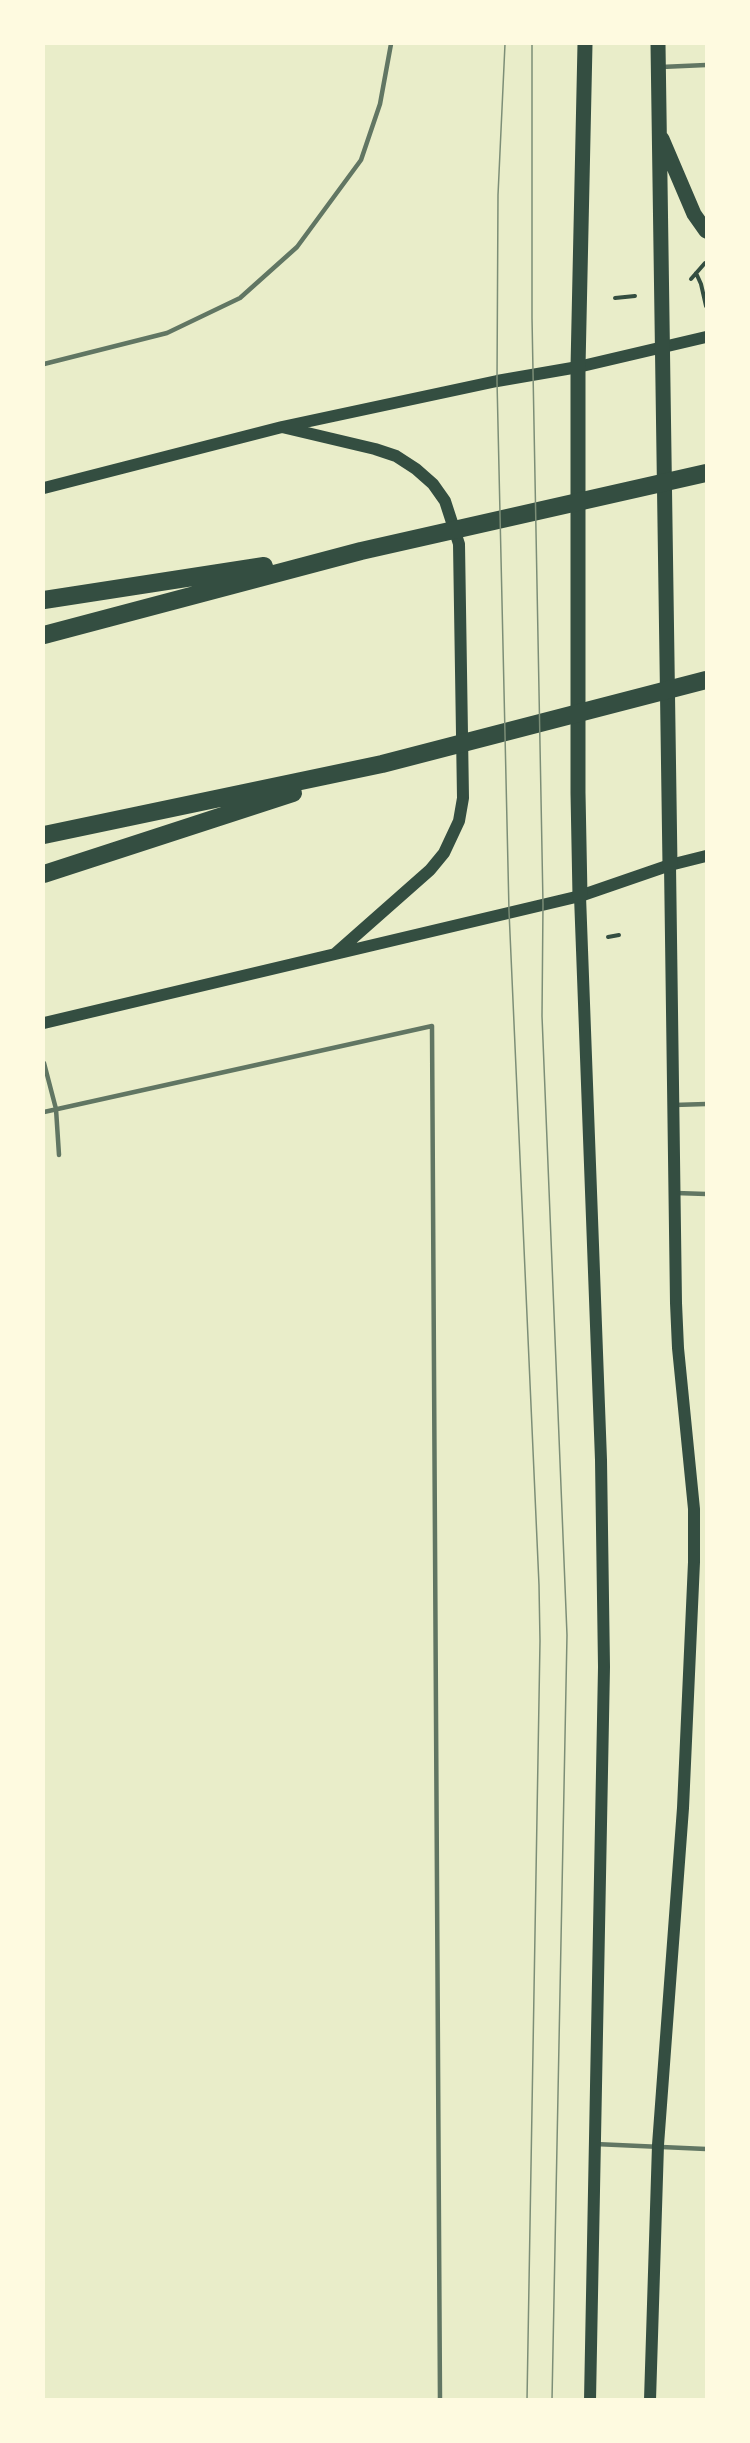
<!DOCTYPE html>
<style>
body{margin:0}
#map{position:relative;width:750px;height:2443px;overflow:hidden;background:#e9edc9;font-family:Signika,sans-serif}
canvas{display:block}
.frame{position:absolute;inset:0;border:45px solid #fefae0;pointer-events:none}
</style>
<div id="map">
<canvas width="750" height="2443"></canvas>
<div class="frame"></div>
</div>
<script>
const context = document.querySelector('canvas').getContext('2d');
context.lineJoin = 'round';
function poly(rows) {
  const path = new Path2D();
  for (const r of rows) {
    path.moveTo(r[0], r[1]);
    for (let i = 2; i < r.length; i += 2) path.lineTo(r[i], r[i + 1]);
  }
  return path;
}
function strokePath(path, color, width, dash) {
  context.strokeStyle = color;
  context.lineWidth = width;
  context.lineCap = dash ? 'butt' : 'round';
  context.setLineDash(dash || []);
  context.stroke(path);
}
strokePath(poly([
 [696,273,701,284,706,306],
 [691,279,705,263],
 [615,298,635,296],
 [608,937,619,935]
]), '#344e41', 4);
strokePath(poly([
 [661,67,706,65],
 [44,364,167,333,240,298,297,247,361,160,380,104,391,44],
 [44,1063,56,1109,59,1155],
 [674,1105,706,1104],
 [44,1112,432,1026,440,2400],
 [676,1193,706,1194],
 [595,2144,706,2149]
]), '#617663', 4.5);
strokePath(poly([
 [282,427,375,449,396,456,416,469,433,484,445,501,459,544,463,798,459,821,444,853,430,870,336,953],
 [44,488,282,427,497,381,578,367,706,337],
 [580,896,601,1460,604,1667,590,2400],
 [44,1023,580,896,670,865,706,856],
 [650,2400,658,2145,683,1808,694,1562,694,1509,678,1348,676,1303,670,865]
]), '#344e41', 12);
strokePath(poly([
 [658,44,670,865],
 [662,139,694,214,706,231],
 [580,896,578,793,578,367,585,44]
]), '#344e41', 15);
strokePath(poly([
 [44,600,264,566],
 [44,635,361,551,706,473],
 [44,835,382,764,706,680],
 [44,874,293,793]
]), '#344e41', 18);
strokePath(poly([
 [505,44,498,195,497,381,509,911,539,1585,540,1641,527,2400],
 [532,44,532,318,543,904,542,1016,567,1635,552,2400]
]), '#7c8e77', 1.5);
</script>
